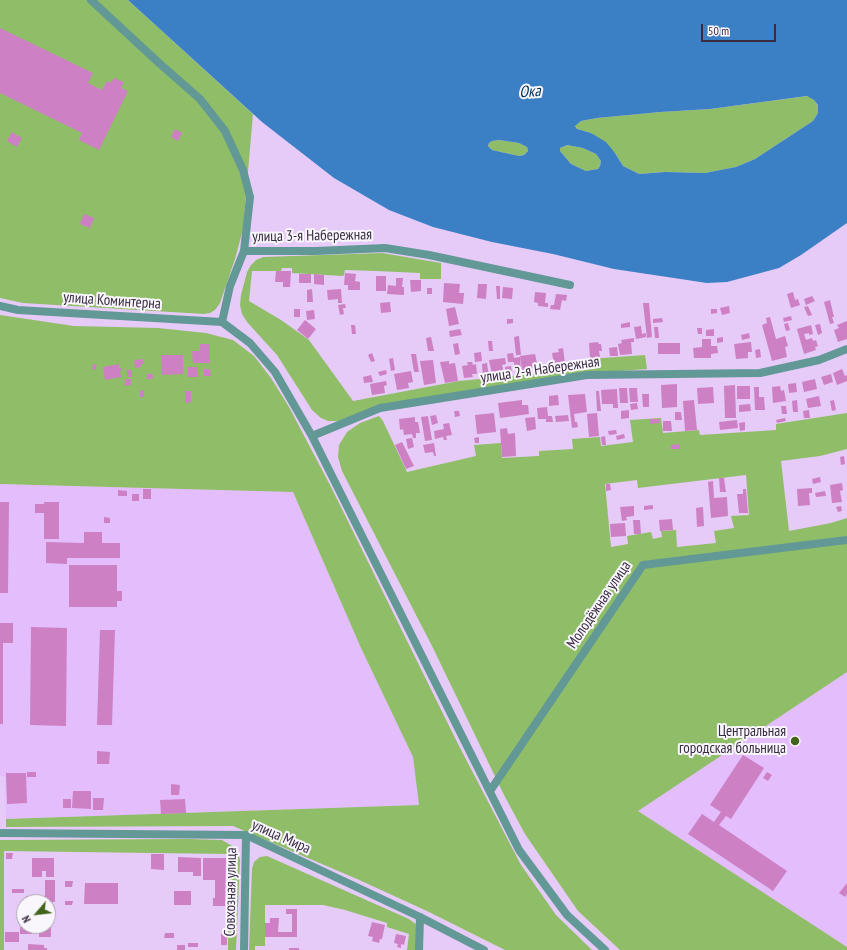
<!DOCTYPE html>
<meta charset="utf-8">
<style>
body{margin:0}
#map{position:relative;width:847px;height:950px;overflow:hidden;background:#e6caf8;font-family:"PT Sans Narrow",sans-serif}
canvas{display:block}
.north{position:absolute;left:16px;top:894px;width:40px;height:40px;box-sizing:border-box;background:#f9f6fc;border:1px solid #aca5b2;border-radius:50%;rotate:242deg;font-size:11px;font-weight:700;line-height:16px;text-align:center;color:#392b42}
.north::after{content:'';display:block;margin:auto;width:14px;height:18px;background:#41641c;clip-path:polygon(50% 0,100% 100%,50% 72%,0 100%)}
.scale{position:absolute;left:701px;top:24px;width:75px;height:18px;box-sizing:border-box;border:2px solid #392b42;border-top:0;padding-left:5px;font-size:12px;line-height:14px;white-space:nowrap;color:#392b42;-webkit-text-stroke:3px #f9f6fc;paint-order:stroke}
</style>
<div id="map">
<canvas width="847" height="950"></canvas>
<div class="north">N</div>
<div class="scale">50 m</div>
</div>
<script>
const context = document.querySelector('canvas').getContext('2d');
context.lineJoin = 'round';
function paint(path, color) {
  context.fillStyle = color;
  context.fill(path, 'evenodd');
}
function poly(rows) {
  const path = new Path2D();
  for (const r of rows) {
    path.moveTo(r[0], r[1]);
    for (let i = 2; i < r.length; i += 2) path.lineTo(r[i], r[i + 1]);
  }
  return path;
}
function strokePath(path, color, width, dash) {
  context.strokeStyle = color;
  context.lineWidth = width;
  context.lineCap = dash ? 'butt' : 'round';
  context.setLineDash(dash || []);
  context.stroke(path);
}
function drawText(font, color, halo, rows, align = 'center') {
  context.font = font + ' "PT Sans Narrow",sans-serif';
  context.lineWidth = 4;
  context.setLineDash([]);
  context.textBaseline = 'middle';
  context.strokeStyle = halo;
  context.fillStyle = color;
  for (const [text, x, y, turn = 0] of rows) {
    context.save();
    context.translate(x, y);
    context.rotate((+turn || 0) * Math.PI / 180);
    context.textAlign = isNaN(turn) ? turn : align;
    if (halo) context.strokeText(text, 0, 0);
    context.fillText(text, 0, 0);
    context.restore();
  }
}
paint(poly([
 [0,484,293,492,361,648,413,757,419,805,6,819,5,777,0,776],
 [847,672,847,947,637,811]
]), '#e4bdfd');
paint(poly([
 [0,0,128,0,253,114,243,229,235,259,220,303,215,310,210,313,204,314,23,303,0,298],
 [808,96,814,100,818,105,818,113,813,121,755,159,736,167,705,173,665,172,639,174,623,166,615,153,591,133,577,129,575,125,581,121,597,118,660,112,710,109],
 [499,140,519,143,527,147,528,151,524,155,519,156,492,150,488,146,489,143,492,141],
 [567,145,583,148,596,154,601,161,600,166,598,169,586,171,571,164,560,151,560,148],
 [382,253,441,263,441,279,420,279,420,273,376,271,345,270,344,275,343,276,292,273,292,268,282,268,281,271,252,271,249,301,281,320,309,340,353,401,459,381,565,371,564,366,590,363,589,359,645,355,647,369,580,374,453,394,338,421,328,421,321,418,312,410,277,355,247,322,242,314,240,305,241,295,247,272,251,265,256,260,263,257],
 [0,315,74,326,158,328,206,333,233,340,254,356,271,378,289,407,331,487,458,744,521,865,556,915,592,950,505,950,427,911,357,879,233,826,6,827,6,819,419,805,413,757,361,648,293,492,0,484],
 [847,413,847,449,820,456,781,461,789,531,831,523,847,518,847,672,638,811,847,947,847,950,620,950,578,911,525,834,504,795,432,646,342,471,338,457,339,445,347,432,360,423,379,416,383,421,407,472,476,456,474,445,501,443,502,458,539,456,539,451,573,449,572,439,600,437,601,446,633,442,630,420,661,418,663,433,699,430,700,435,776,430,776,424],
 [746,475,749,515,731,516,734,528,714,531,716,543,677,547,676,530,661,531,662,537,653,539,651,532,627,536,628,544,611,547,605,484,637,480,638,488],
 [189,839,222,840,234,847,238,852,240,860,236,950,228,950,228,854,4,851,4,950,0,950,0,840],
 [267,856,409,919,417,925,420,950,407,950,409,934,387,927,387,923,345,910,323,905,265,905,265,946,255,946,255,950,249,950,252,869,254,862,260,857]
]), '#90be68');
paint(poly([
 [128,0,847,0,847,223,801,255,779,268,727,282,707,283,614,269,553,254,492,242,433,227,389,210,334,178,262,122],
 [807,96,814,100,818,105,818,113,813,121,755,159,736,167,705,173,665,172,639,174,623,166,615,153,606,142,591,133,577,129,575,126,581,121,597,118,660,112,710,109],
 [499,140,519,143,527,147,528,151,524,155,519,156,492,150,488,146,489,143,492,141],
 [567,145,583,148,596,154,601,161,600,166,598,169,586,171,571,164,560,151,560,148]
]), '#3b7fc5');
paint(poly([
 [0,28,93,73,88,83,102,90,107,81,111,83,114,78,124,82,121,88,128,91,99,150,79,140,82,133,0,93],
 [175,129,182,133,178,141,171,137],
 [12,132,22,138,17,147,7,141],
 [84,214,94,218,90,228,80,224],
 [276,271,291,271,290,287,283,287,283,282,275,282],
 [345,273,356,274,355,281,360,282,360,290,348,290,348,285,344,285],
 [299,274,311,274,311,283,299,283],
 [314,274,324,275,324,285,314,284],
 [376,276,386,276,386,291,376,291],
 [396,278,403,278,402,287,404,287,404,295,387,294,388,285,396,286],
 [410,280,421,280,421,291,411,292],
 [444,283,460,284,459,293,464,293,463,304,443,302],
 [478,284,487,284,486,299,477,298],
 [496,286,500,286,500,299,497,299],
 [503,287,513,288,512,299,502,298],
 [427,288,432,288,432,294,427,294],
 [312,289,313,302,307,302,307,290],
 [341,289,342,303,338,303,338,299,328,300,327,290],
 [535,292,546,293,545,303,548,303,548,307,538,306,538,303,534,302],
 [793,292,795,300,798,299,800,305,791,308,787,294],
 [556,294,567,295,566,301,562,300,560,310,550,309,551,305,554,305],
 [812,296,815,301,806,305,804,299],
 [830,300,834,317,832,317,834,323,830,324,824,302],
 [390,302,391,312,381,313,380,303],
 [643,303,649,303,652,337,647,338],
 [345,304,346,308,343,308,344,314,340,315,338,305],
 [729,306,730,313,722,315,720,308],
 [808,306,812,315,808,316,804,307],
 [455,307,459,324,449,326,446,309],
 [294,309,300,309,300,317,294,317],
 [711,309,717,309,717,313,711,314],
 [314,310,315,319,307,320,306,311],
 [791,316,792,320,784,322,783,318],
 [770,317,776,339,785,336,788,346,785,347,787,357,772,361,762,325,767,323,766,318],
 [662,318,663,322,653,323,653,319],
 [507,319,513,319,513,323,507,324],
 [305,320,316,329,308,339,297,330],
 [847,321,847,339,838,342,834,330,839,328,837,325],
 [630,322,630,327,621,328,621,324],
 [788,323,790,330,786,331,784,324],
 [820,324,822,333,818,335,815,325],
 [351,325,355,325,356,334,352,334],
 [811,325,813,334,809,335,809,333,804,334,806,340,812,338,813,341,816,340,818,346,815,347,816,350,804,354,797,329],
 [641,326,642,334,646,333,646,337,636,339,634,327],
 [654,327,658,327,659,338,655,338],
 [697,328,702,328,702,334,698,334],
 [460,329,462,335,450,337,449,331],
 [714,329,714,336,706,336,706,330],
 [749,333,750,338,742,340,741,335],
 [519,336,521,355,516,355,514,337],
 [431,337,434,351,428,351,426,338],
 [723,337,723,342,717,343,717,338],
 [634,338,634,342,631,342,632,354,620,355,618,344,622,343,621,340],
 [702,339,711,339,711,346,717,346,718,353,711,354,711,358,694,358,693,348,702,347],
 [488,341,492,341,493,351,489,351],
 [598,342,599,344,601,344,602,351,599,351,600,357,590,358,589,343],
 [751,342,752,352,748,352,748,358,736,359,734,344],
 [458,343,460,354,455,355,453,344],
 [658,343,680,343,680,354,658,354],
 [200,344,210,344,210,363,193,363,192,351,200,351],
 [617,347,618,356,610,356,609,348],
 [563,348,565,363,554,365,552,353,559,352,558,349],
 [760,349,761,357,756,358,755,350],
 [481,352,482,361,475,362,474,353],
 [372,353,375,361,371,362,368,355],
 [513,353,514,358,520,357,521,370,515,371,514,362,508,362,507,354],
 [411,354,416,354,419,372,414,372],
 [535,354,537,363,532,364,533,368,522,370,520,356],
 [161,355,183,355,183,374,162,375],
 [393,358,395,370,391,371,389,359],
 [505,358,506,364,502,365,504,373,492,375,489,360],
 [143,359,144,364,141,364,141,367,135,368,134,360],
 [433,360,436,383,424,385,420,361],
 [449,361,449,364,455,363,458,381,445,383,440,362],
 [467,362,472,362,473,365,476,364,477,374,472,374,473,377,464,378,462,366,468,365],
 [487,363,489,377,483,377,482,364],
 [93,364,97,365,95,370,92,369],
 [119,364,119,368,122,368,122,371,120,371,121,377,105,380,103,367],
 [511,366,512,372,506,373,505,367],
 [188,367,197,367,198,377,188,377],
 [204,369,210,369,211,376,204,376],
 [842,369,845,376,847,375,847,381,837,385,833,373],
 [127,370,132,370,132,377,127,377],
 [386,370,387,374,380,376,378,372],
 [411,371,413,382,408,383,409,388,397,390,394,374],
 [147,374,153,374,153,379,147,379],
 [831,374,833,382,824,385,821,377],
 [371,375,373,382,364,383,363,377],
 [125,379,131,379,131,385,125,386],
 [815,379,817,389,804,392,802,382],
 [386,381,387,385,384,386,385,393,372,395,370,384],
 [796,383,797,392,789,393,788,384],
 [677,384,677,407,662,408,661,385],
 [735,385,736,418,725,418,724,386],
 [737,386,750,386,750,399,737,399],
 [780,386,781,391,784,390,786,401,773,403,772,387],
 [713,387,714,403,698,404,697,388],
 [754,387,759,387,759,397,764,397,765,410,755,410],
 [619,388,627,388,628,403,620,403],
 [629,388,637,388,638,402,630,402],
 [617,389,618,408,613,408,613,404,602,404,601,390],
 [144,390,144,397,140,397,140,391],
 [185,391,191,391,191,402,185,403],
 [596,391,599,391,601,411,597,411],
 [585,394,587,412,574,414,575,422,577,422,578,427,572,428,568,395],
 [642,394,649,394,649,407,643,407],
 [558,395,559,405,549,406,549,396],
 [819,396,821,406,808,408,806,399],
 [522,400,522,405,528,405,529,414,500,418,498,403],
 [694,400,697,430,685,431,683,401],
 [797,400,798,412,793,412,792,401],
 [834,400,836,410,832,411,830,401],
 [637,403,638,409,631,410,630,404],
 [750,404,751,411,739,412,739,405],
 [781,406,786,406,787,414,782,414],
 [547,407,548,416,552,416,553,422,546,422,546,419,538,419,537,408],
 [629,410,629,418,621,419,621,411],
 [809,410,810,418,804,418,803,411],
 [454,411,459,411,460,416,455,417],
 [675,412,681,412,682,420,675,420],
 [494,413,496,432,477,434,475,415],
 [597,413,599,436,589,437,587,414],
 [436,415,438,423,432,425,430,416],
 [568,415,569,421,556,422,555,416],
 [428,416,432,440,425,441,421,417],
 [415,417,415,422,418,422,420,433,416,433,416,438,413,438,412,434,404,435,403,429,400,430,399,419],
 [535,417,536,429,527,431,525,418],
 [785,418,786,421,777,423,776,420],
 [650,419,659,419,660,423,650,424],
 [737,420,738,428,720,430,719,422],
 [663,421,671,421,672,431,663,431],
 [745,422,745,430,740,431,739,423],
 [449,423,452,435,446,436,447,440,444,440,443,437,435,439,434,431,444,429,443,424],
 [507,428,508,434,515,433,516,456,502,457,500,429],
 [616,430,617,434,609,435,608,431],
 [624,434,625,438,617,440,616,436],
 [605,436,606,445,602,445,601,437],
 [479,437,479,443,475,443,474,438],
 [412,438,414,447,408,449,406,439],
 [402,442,414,466,406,469,395,445],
 [434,443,436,456,434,456,433,452,425,453,423,445],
 [680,444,680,449,671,449,671,445],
 [844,456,845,464,841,465,840,457],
 [820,477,821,482,813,484,812,479],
 [719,478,724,478,726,492,720,492],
 [713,481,714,498,727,497,728,516,711,518,708,482],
 [842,483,843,490,840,491,842,502,832,503,830,485],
 [606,484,610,484,611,490,606,491],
 [812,488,812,493,809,493,810,505,798,506,797,489],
 [143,489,151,489,151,499,143,499],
 [743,489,746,489,748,513,739,513,737,494,743,494],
 [118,490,127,491,127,496,118,496],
 [825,491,826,496,816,497,815,493],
 [132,494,139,494,139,501,132,501],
 [0,502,9,502,8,593,0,593],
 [44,502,59,502,59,539,44,539,44,513,35,513,35,504,44,504],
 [653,505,653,509,644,510,644,506],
 [634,506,634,516,626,517,627,520,622,521,620,507],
 [841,506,842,511,838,512,836,507],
 [703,507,704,526,697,527,696,508],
 [104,517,110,518,110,523,104,523],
 [672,519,673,530,660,531,659,520],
 [633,520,640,520,641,534,634,534],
 [625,523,626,536,611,537,610,524],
 [84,532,102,532,102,543,120,543,120,558,67,558,67,564,46,563,46,542,84,543],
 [69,565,117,565,117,591,122,591,122,601,117,601,117,607,69,607],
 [0,623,13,623,13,643,3,643,3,724,0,724],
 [31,627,67,628,66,726,30,725],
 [100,630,115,630,112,725,97,725],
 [97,751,110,752,109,764,97,764],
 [743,755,764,768,731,819,726,816,719,825,787,871,773,891,688,834,702,814,714,822,721,812,710,805],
 [27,772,36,772,36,777,27,777],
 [767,772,772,775,768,781,763,778],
 [6,773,26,773,27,803,7,804],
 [171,784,180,785,179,795,171,795],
 [73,791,91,791,91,809,72,808],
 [93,798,104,798,103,810,93,810],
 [63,799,71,799,71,808,63,808],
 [185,799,186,813,161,814,160,800],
 [6,853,13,853,12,859,6,859],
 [151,854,164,854,164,870,151,869],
 [178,857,201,858,201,876,193,876,193,872,178,872],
 [32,858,54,858,54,877,46,877,46,871,42,871,42,877,32,877],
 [203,858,226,858,225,906,213,906,213,898,215,898,215,880,203,880],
 [45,880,55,880,55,902,26,902,26,896,45,896],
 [65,881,73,881,72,887,65,887],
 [85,883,118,883,118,904,84,904],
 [847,883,847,894,845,897,839,893],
 [12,889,24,889,24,893,12,893],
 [174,891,191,891,191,905,174,905],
 [65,901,73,901,72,905,65,905],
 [286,909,297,909,297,937,265,937,265,923,270,923,270,918,279,918,278,932,292,932,292,914,286,914],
 [48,911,52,911,52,919,48,919],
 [372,922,385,925,382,939,380,939,379,943,372,941,373,937,368,936],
 [48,925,51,925,51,937,39,937,39,926,48,926],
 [20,927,32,927,32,934,20,934],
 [5,932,19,932,19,942,5,942],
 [165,933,174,933,174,938,164,938],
 [221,934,227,934,227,945,221,945],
 [396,934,406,936,404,945,401,944,401,948,397,947,398,944,394,943],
 [188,943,198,943,198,947,188,947],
 [28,944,44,945,44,948,47,948,47,950,28,950],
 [177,945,185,945,185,950,177,950],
 [289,948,299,948,299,950,289,950]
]), '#cd80c3');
strokePath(poly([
 [91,0,159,63,200,99,225,131,243,170,250,197,244,251,230,286,222,322],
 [244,251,316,251,385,248,429,255,570,285],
 [0,306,18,310,222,322],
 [222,322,250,343,275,372,312,436,519,850,567,915,605,950],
 [312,436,380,408,587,375,760,373,819,360,847,349],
 [490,791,643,565,847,540],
 [0,833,246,835,420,917,484,950],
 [244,950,246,835],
 [419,950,420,917]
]), '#629895', 8);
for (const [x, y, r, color] of [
 [795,741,5,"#41641c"]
]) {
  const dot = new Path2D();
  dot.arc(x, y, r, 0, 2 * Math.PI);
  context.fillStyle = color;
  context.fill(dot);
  strokePath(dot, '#f9f6fc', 1.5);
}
drawText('15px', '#392b42', '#f9f6fc', [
 ["улица 3-я Набережная",312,236,-1],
 ["улица Коминтерна",112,301,4],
 ["улица 2-я Набережная",540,370,-8],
 ["Молодёжная улица",599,605,-56],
 ["улица Мира",281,837,24],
 ["Совхозная улица",231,892,-89]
]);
drawText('15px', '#392b42', '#f9f6fc', [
 ["Центральная",786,732],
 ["городская больница",786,749]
], 'right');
drawText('italic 16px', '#023563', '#f9f6fc', [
 ["Ока",530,92,-3]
]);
</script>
